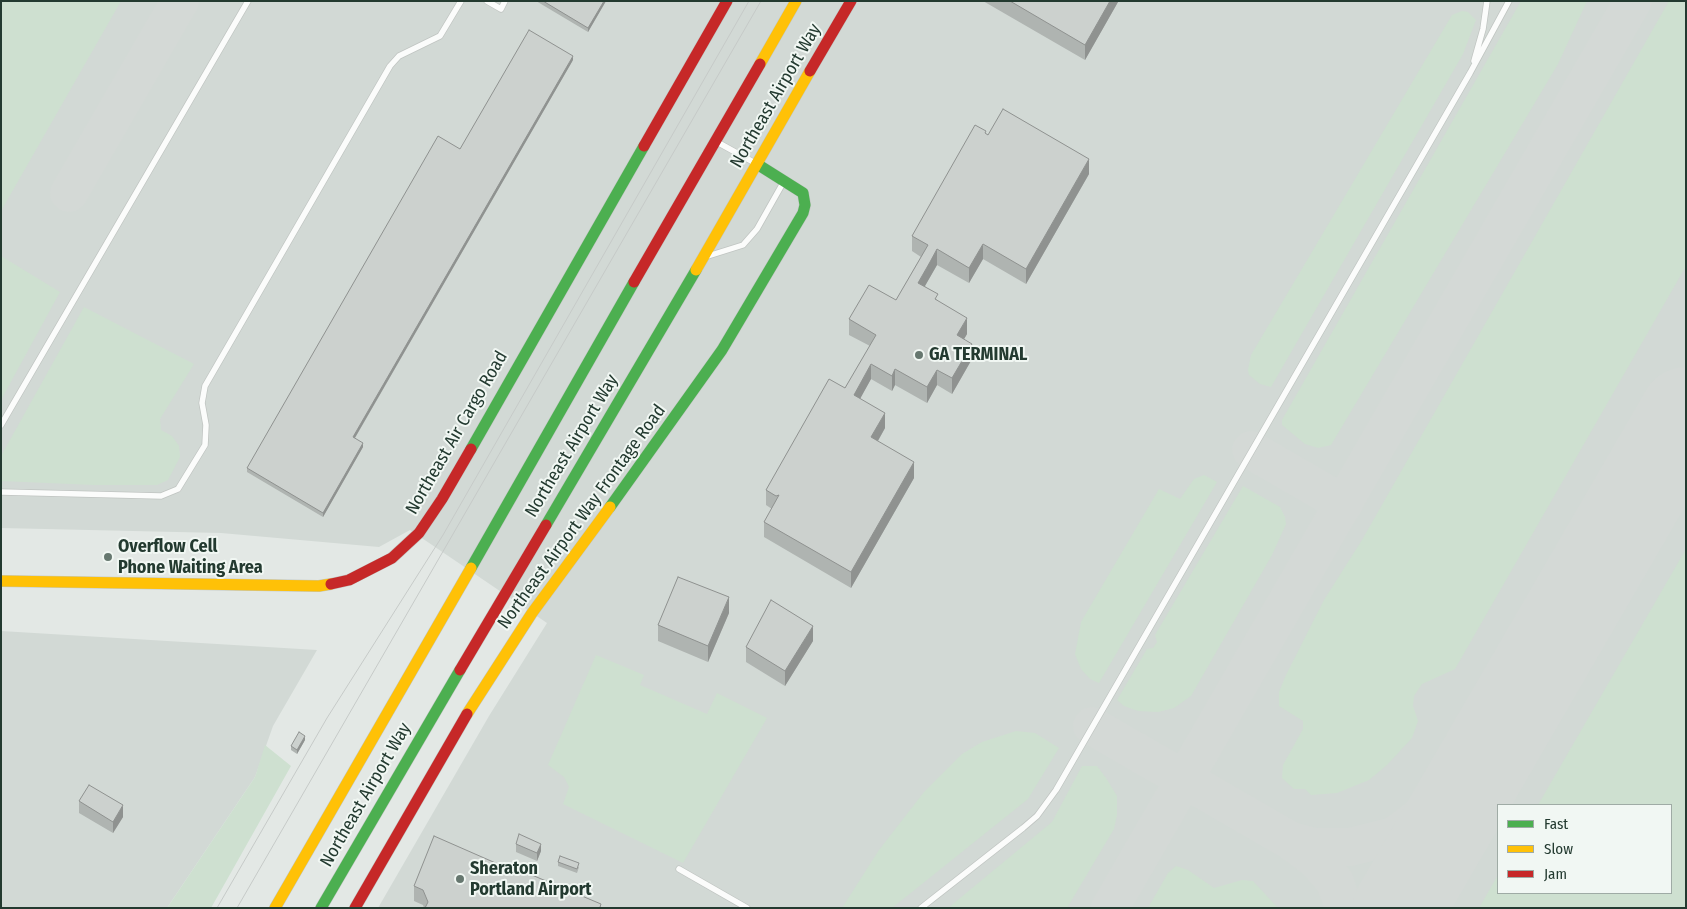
<!DOCTYPE html>
<style>
body{margin:0}
#map{position:relative;width:1687px;height:909px;overflow:hidden;background:#e3e8e5;font-family:"Fira Sans Condensed",sans-serif}
canvas{display:block}
.frame{position:absolute;inset:0;border:2px solid #233a30;pointer-events:none}
.legend{position:absolute;left:1497px;top:804px;width:175px;height:90px;box-sizing:border-box;background:#f1f7f3;border:1px solid #9faba5;margin:0;padding:6px 9px;list-style:none;font-size:15px;color:#233a30}
.legend li{display:flex;align-items:center;gap:10px;height:25px}
.legend b{width:25px;border:1px solid #9faba5}
</style>
<div id="map">
<canvas width="1687" height="909"></canvas>
<div class="frame"></div>
<ul class="legend">
<li><b style="height:6px;background:#4caf50"></b>Fast</li>
<li><b style="height:6px;background:#ffc107"></b>Slow</li>
<li><b style="height:6px;background:#c62828"></b>Jam</li>
</ul>
</div>
<script>
const context = document.querySelector('canvas').getContext('2d');
context.lineJoin = 'round';
function paint(path, color) {
  context.fillStyle = color;
  context.fill(path, 'evenodd');
}
function poly(rows) {
  const path = new Path2D();
  for (const r of rows) {
    path.moveTo(r[0], r[1]);
    for (let i = 2; i < r.length; i += 2) path.lineTo(r[i], r[i + 1]);
  }
  return path;
}
function strokePath(path, color, width, dash) {
  context.strokeStyle = color;
  context.lineWidth = width;
  context.lineCap = dash ? 'butt' : 'round';
  context.setLineDash(dash || []);
  context.stroke(path);
}
function drawText(font, color, halo, rows, align = 'center') {
  context.font = font + ' "Fira Sans Condensed",sans-serif';
  context.lineWidth = 4;
  context.setLineDash([]);
  context.textBaseline = 'middle';
  context.strokeStyle = halo;
  context.fillStyle = color;
  for (const [text, x, y, turn = 0] of rows) {
    context.save();
    context.translate(x, y);
    context.rotate((+turn || 0) * Math.PI / 180);
    context.textAlign = isNaN(turn) ? turn : align;
    if (halo) context.strokeText(text, 0, 0);
    context.fillText(text, 0, 0);
    context.restore();
  }
}
paint(poly([
 [1,1,1686,1,1686,908,378,908,489,716,547,623,410,530,379,547,221,533,1,528],
 [1498,805,1671,805,1671,893,1498,893],
 [1,631,317,650,273,726,255,777,167,908,1,908]
]), '#d2d9d5');
paint(poly([
 [1,1,121,1,1,211],
 [1521,1,1587,1,1558,64,1331,445,1318,448,1305,444,1282,425,1282,420],
 [1669,1,1686,1,1686,266,1455,669,1422,684,1414,696,1413,706,1418,721,1412,738,1387,765,1369,780,1337,793,1311,795,1305,789,1294,789,1282,778,1283,765,1303,729,1303,721,1279,706,1279,692,1286,675,1324,600,1362,540],
 [1462,11,1468,12,1476,20,1463,54,1271,387,1260,384,1249,375,1248,370,1251,355,1452,15],
 [1,256,60,292,1,400],
 [84,307,194,364,160,419,161,430,172,436,179,446,180,457,168,480,157,485,94,485,1,481,1,456],
 [1204,475,1217,482,1099,683,1090,679,1081,669,1075,654,1081,622,1159,489,1180,499,1194,479],
 [1243,486,1280,507,1285,517,1286,524,1272,555,1191,696,1174,708,1158,712,1138,711,1124,706,1117,700,1147,649,1153,648,1157,642,1155,635],
 [1686,549,1686,908,1479,908,1498,875,1498,893,1671,893,1671,805,1538,805],
 [596,655,644,675,640,685,707,714,717,693,767,718,683,863,563,804,569,787,564,777,548,765],
 [1016,731,1035,733,1059,748,1028,799,892,908,842,908,879,850,924,792,962,754,982,742],
 [265,745,291,766,211,908,167,908,255,777],
 [1082,766,1097,766,1106,778,1117,796,1117,815,1114,829,1067,908,948,908,1052,822],
 [1176,866,1188,870,1214,888,1242,880,1253,881,1278,908,1148,908,1168,873]
]), '#cee0d0');
strokePath(poly([
 [69,193,180,1],
 [1251,450,1344,504],
 [1092,726,1291,841,1315,859,1335,882,1344,908],
 [1291,841,1315,847,1350,847,1394,836,1433,806,1485,760],
 [1110,908,1633,1]
]), '#d4d9d6', 38);
strokePath(poly([
 [1399,908,1686,413]
]), '#d4d9d6', 92);
const lane = poly([
 [487,1,501,9],
 [501,9,505,1],
 [1474,61,1483,29,1487,1],
 [717,142,755,163],
 [708,256,743,245,757,229,783,183],
 [1,425,248,1],
 [1,492,161,496,178,489,205,445,206,425,202,403,205,386,390,66,399,56,440,36,461,1],
 [679,869,747,908],
 [921,908,1023,828,1037,816,1056,790,1470,73,1509,1]
]);
const fast = poly([
 [471,449,644,146],
 [610,507,722,350,803,213,805,205,803,193,757,164],
 [546,525,696,270],
 [471,568,634,282],
 [321,908,460,670]
]);
const slow = poly([
 [760,64,796,1],
 [696,270,810,71],
 [1,581,319,586,331,584],
 [467,714,532,613,610,507],
 [275,908,471,568]
]);
const jam = poly([
 [810,71,851,1],
 [644,146,727,1],
 [634,282,760,64],
 [331,584,349,580,392,558,419,533,442,499,471,449],
 [460,670,546,525],
 [355,908,467,714]
]);
strokePath(lane, '#c0c5c2', 7);
strokePath(fast, '#c0c6c2', 12);
strokePath(slow, '#c0c6c2', 12);
strokePath(jam, '#c0c6c2', 12);
strokePath(lane, '#fbfcfb', 5.5);
strokePath(fast, '#4caf50', 11);
strokePath(slow, '#ffc107', 11);
strokePath(jam, '#c62828', 11);
strokePath(poly([
 [217,908,327,718,443,535,749,1],
 [237,908,761,1]
]), '#c6cac8', 1);
paint(poly([
 [536,1,606,1,588,32],
 [983,1,1118,1,1118,2,1085,60],
 [573,60,355,438,363,447,323,517,247,472,247,468,460,149],
 [986,134,1089,174,1026,284,983,259,969,283,937,265,925,286,967,334,964,339,972,359,952,394,937,385,927,403,895,385,892,391,871,379,860,398,885,428,878,441,914,478,851,588,764,537,764,522,772,509,766,505,766,490,845,388,870,346,849,335,849,319,896,300,921,257,912,251,912,236],
 [729,613,708,662,658,641,658,625],
 [813,641,785,686,746,662,746,647],
 [305,740,297,754,291,750,291,746],
 [79,801,123,817,113,833,79,813],
 [516,844,541,851,537,861,516,852],
 [558,862,579,867,577,873,558,866],
 [507,868,601,907,603,908,424,908,423,905,414,901,414,886]
]), '#afb4b1');
paint(poly([
 [604,1,606,1,588,32,588,28],
 [1110,1,1118,1,1118,2,1085,60,1085,45],
 [573,56,573,60,353,441,353,437],
 [1089,159,1089,174,1026,284,1026,269],
 [983,244,983,259,969,283,969,268],
 [937,249,937,265,918,298,918,283],
 [967,318,967,334,957,351,957,335],
 [972,344,972,359,952,394,952,378],
 [871,364,871,379,854,410,854,395],
 [895,369,895,385,892,391,892,376],
 [937,370,937,385,927,403,927,387],
 [885,413,885,428,871,453,871,437],
 [363,443,363,447,323,517,323,513],
 [914,462,914,478,851,588,851,572],
 [729,597,729,613,708,662,708,646],
 [813,626,813,641,785,686,785,671],
 [305,736,305,740,297,754,297,750],
 [123,805,123,817,113,833,113,822],
 [541,844,541,851,537,861,537,853]
]), '#8f9290');
const building = poly([
 [543,1,604,1,588,28,543,1],
 [1010,1,1110,1,1085,45,1010,1],
 [529,30,573,56,353,437,363,443,323,513,247,468,438,136,460,149,529,30],
 [1003,109,1089,159,1026,269,983,244,969,268,937,249,930,262,918,283,938,294,935,299,967,318,957,335,972,344,952,378,937,370,927,387,895,369,892,376,871,364,854,395,885,413,871,437,914,462,851,572,764,522,779,495,776,496,766,490,829,379,845,388,876,335,849,319,869,285,896,300,928,245,912,236,975,125,986,131,985,133,988,135,1003,109],
 [678,577,729,597,708,646,658,625,678,577],
 [771,600,813,626,785,671,746,647,771,600],
 [299,732,305,736,297,750,291,746,299,732],
 [89,785,123,805,113,822,79,801,89,785],
 [519,834,541,844,537,853,516,844,519,834],
 [434,836,507,868,508,865,601,904,600,907,603,908,425,908,428,902,423,890,414,886,434,836],
 [560,856,579,863,577,869,558,862,560,856]
]);
paint(building, '#ccd1ce');
strokePath(building, '#8f9290', 1);
for (const [x, y, r, color] of [
 [919,355,5,"#66776f"],
 [108,557,5,"#66776f"],
 [460,879,5,"#66776f"]
]) {
  const dot = new Path2D();
  dot.arc(x, y, r, 0, 2 * Math.PI);
  context.fillStyle = color;
  context.fill(dot);
  strokePath(dot, '#f1f7f3', 2);
}
drawText('18px', '#233a30', '#f1f7f3', [
 ["Northeast Airport Way",776,96,-60],
 ["Northeast Air Cargo Road",457,433,-60],
 ["Northeast Airport Way",572,446,-59],
 ["Northeast Airport Way Frontage Road",582,517,-54],
 ["Northeast Airport Way",366,795,-60]
]);
drawText('bold 18px', '#233a30', '#f1f7f3', [
 ["GA TERMINAL",929,355],
 ["Overflow Cell",118,547],
 ["Phone Waiting Area",118,568],
 ["Sheraton",470,869],
 ["Portland Airport",470,890]
], 'left');
</script>
